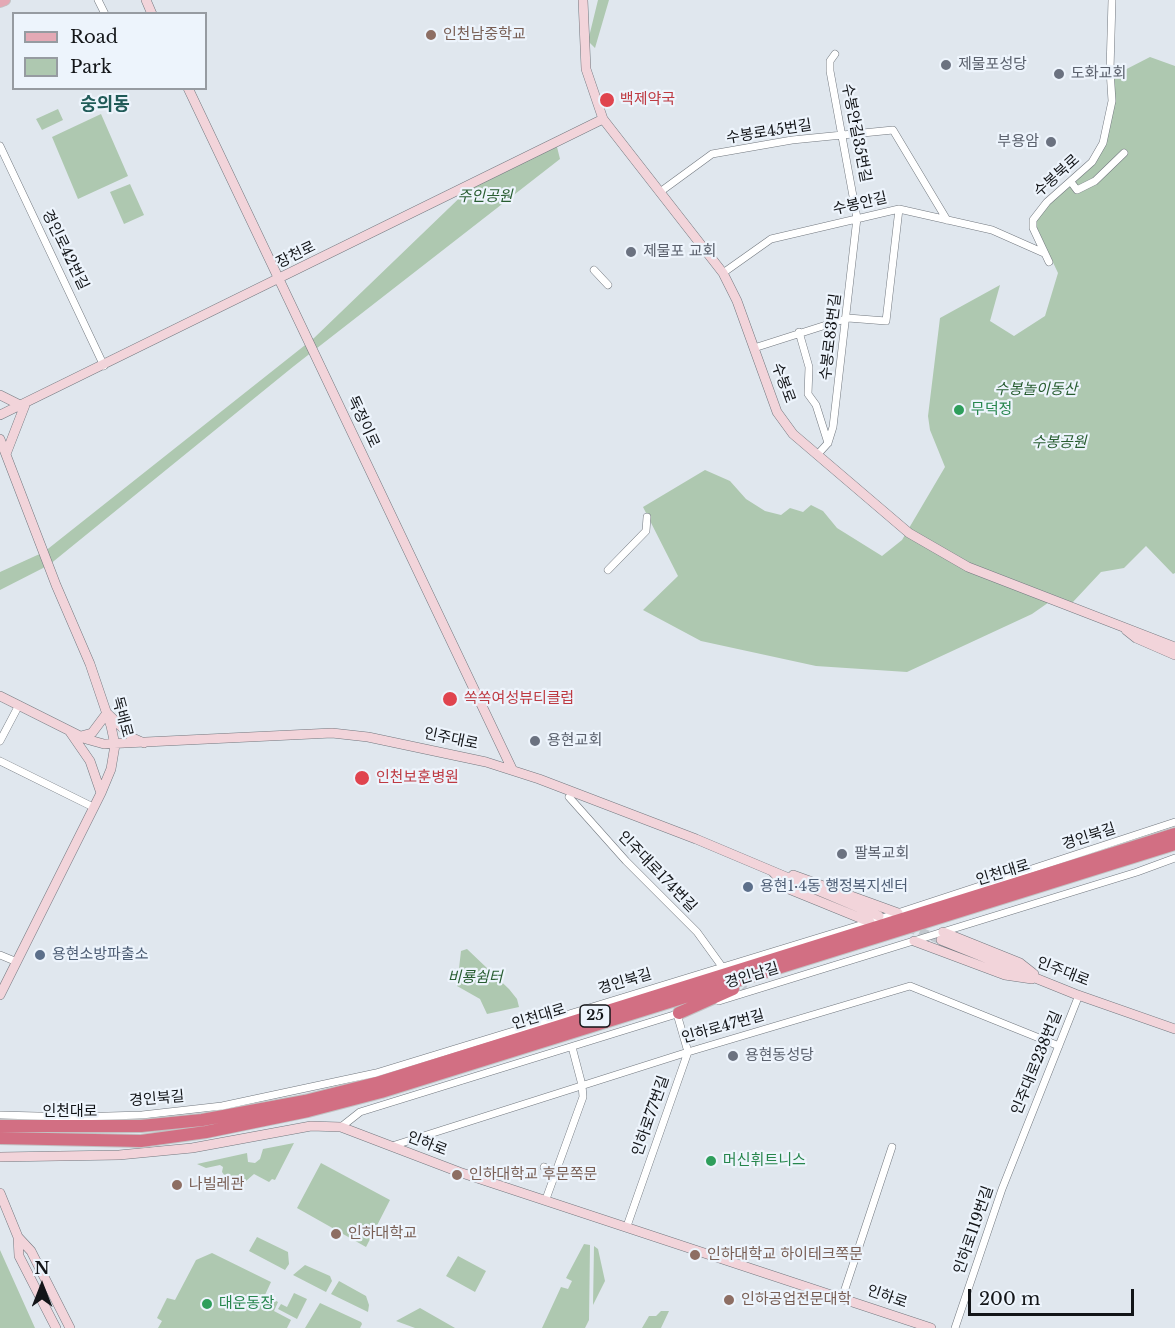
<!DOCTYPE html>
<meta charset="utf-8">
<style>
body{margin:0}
#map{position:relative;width:1175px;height:1328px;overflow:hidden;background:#e0e7ee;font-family:"Libre Baskerville",serif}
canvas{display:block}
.legend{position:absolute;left:12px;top:12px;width:195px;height:78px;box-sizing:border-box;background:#edf4fc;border:2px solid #969ba1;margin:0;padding:8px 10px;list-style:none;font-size:18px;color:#131518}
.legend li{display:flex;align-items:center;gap:12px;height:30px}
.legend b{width:30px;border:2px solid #969ba1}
.north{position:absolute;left:12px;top:1256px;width:60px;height:60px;-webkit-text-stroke:4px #edf4fc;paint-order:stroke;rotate:0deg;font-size:16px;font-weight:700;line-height:24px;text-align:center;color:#131518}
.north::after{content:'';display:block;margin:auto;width:21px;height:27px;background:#131518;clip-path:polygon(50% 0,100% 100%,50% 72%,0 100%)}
.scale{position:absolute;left:968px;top:1289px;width:166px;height:27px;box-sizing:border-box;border:3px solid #131518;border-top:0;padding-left:8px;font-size:18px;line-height:21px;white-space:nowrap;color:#131518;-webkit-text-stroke:4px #edf4fc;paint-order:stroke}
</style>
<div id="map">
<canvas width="1175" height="1328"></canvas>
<ul class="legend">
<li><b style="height:8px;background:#e4a9b5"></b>Road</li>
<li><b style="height:16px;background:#aec8b0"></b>Park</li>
</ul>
<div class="north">N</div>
<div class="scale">200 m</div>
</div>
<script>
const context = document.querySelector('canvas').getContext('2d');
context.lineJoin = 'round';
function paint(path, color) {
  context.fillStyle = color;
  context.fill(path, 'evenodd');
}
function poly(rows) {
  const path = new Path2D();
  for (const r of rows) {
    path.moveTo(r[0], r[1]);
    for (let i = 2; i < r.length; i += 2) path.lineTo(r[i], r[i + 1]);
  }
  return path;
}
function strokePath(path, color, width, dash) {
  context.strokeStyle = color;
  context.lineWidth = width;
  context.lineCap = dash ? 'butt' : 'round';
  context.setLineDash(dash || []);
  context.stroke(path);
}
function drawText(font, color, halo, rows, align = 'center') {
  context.font = font + ' "Libre Baskerville","Noto Sans KR",serif';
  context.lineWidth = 4.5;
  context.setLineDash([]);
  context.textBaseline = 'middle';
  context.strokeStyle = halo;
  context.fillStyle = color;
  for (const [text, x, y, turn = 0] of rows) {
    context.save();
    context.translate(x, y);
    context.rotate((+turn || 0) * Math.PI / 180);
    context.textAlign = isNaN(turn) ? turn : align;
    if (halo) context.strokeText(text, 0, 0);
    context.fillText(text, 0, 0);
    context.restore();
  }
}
paint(poly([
 [598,0,609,0,595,48,588,41],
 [1150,57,1175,66,1175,573,1173,574,1146,546,1124,568,1101,572,1072,603,1055,598,1032,614,907,672,816,666,701,641,643,610,678,576,643,507,705,470,730,481,746,499,765,511,781,515,790,508,803,512,811,505,823,511,837,528,882,556,902,540,945,467,930,430,928,416,940,318,1000,285,990,321,1014,336,1045,316,1058,273,1033,220,1071,182,1103,143,1113,76],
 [58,109,63,120,42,130,36,119],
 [101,114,128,176,78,199,52,137],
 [556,143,560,159,294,366,49,565,0,590,0,572,44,552,314,338,475,183],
 [130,184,144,215,124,224,110,192],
 [467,949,509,989,517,999,519,1007,487,1014,480,999,457,986,461,951],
 [294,1143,275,1180,272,1179,269,1182,254,1174,246,1181,225,1176,222,1172,223,1167,220,1165,206,1168,197,1164,247,1153,248,1162,255,1163,260,1159,263,1149],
 [321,1163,390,1200,366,1247,297,1208],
 [257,1237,288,1252,289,1264,285,1270,249,1251],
 [584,1244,590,1245,589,1320,585,1328,542,1328,561,1287,568,1289,572,1281,566,1278],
 [594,1246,598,1249,605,1281,593,1305],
 [0,1250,35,1328,0,1328],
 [212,1253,271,1282,265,1295,278,1302,274,1311,291,1320,287,1328,158,1328,162,1321,157,1318,167,1298,175,1300,196,1260],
 [458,1256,486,1271,475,1292,446,1276],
 [305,1265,330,1276,332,1281,326,1292,293,1275],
 [339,1281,366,1296,369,1305,368,1312,331,1294],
 [294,1293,307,1299,297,1319,278,1309,281,1304,287,1307],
 [320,1303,361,1322,362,1324,360,1328,305,1328],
 [420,1308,455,1328,415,1328,396,1321],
 [661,1311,669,1311,661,1328,642,1328,649,1316,656,1316]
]), '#aec8b0');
strokePath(poly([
 [736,980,745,989]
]), '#c1c8ce', 7, [7, 3.5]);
strokePath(poly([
 [907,927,941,940]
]), '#c1c8ce', 9, [9, 4.5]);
const street = poly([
 [98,0,105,14],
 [0,146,104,366],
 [1071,182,1077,190,1095,181,1124,153],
 [660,192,712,154,792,140,893,130,947,220],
 [1049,262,1033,228,1033,220,1047,202,1092,162,1103,143,1112,101,1110,70,1112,0],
 [594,270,608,285],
 [723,273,771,239,899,209,992,230,1044,253],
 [799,332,809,367,808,394,816,405,828,443],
 [754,348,848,318,886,321,899,209],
 [818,454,828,443,833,427,857,218,830,71,830,61,835,54],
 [608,570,646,531,647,517],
 [0,741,19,705],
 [0,761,93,807],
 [569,797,626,861,697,932,723,968],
 [0,955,17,962],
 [719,1001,1137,872,1175,858],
 [0,1115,75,1117,142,1115,222,1106,376,1073,870,922,1175,822],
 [341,1127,360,1112,680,1013],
 [392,1146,688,1052,910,986,1059,1046],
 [544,1167,556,1172],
 [546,1199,583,1097,582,1085,572,1047],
 [627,1226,688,1052,677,1014],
 [842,1298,892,1147],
 [955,1328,1002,1189,1079,995]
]);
const secondary = poly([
 [146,0,152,14],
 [583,0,586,69,603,119,723,273,737,301,777,412,793,434,909,533,968,567,1175,647],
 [188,88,512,769],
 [0,395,22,406],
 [0,415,603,119],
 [0,439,56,585,90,664,111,726,115,745,111,769,101,793,0,995],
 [6,454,25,405],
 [1126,630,1136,638,1175,655],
 [0,696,86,739,104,744,332,733,368,737,486,762,539,779,696,839,879,916],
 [70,732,90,761,101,793],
 [81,736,92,733,107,713,133,738,144,743],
 [773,872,789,889,870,922],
 [793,875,898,913],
 [943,932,1020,963,1034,974],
 [941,940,1075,994,1175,1029],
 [914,941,1005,975,1032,979],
 [0,1157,119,1155,192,1148,311,1126,341,1127,459,1172,931,1328],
 [0,1193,18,1237],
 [56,1328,19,1256,18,1237,31,1251,70,1328]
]);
const primary = poly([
 [0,2,5,0]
]);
const highway = poly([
 [679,1013,733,989],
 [0,1126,141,1126,202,1120,305,1101,380,1082,1175,834],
 [0,1138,141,1141,206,1132,308,1111,381,1092,1175,844]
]);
strokePath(street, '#72787f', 8);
strokePath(secondary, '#72787f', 10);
strokePath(primary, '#c2c2c3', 12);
strokePath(highway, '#c2c2c3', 14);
strokePath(street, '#fff', 7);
strokePath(secondary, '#f2d4da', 9);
strokePath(primary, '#e4a9b5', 10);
strokePath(highway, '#d26f83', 12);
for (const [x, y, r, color] of [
 [431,35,6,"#8d6e63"],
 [946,65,6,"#6b7280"],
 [1059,74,6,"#6b7280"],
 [607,100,8,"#e0444e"],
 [1051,142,6,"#6b7280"],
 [631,252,6,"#6b7280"],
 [959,410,6,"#2e9e5b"],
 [450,699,8,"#e0444e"],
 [535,741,6,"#6b7280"],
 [362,778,8,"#e0444e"],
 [842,854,6,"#6b7280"],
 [748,887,6,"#5c6f8a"],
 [40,955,6,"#5c6f8a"],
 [733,1056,6,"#6b7280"],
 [711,1161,6,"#2e9e5b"],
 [457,1175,6,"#8d6e63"],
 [177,1185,6,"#8d6e63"],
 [336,1234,6,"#8d6e63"],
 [695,1255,6,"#8d6e63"],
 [729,1300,6,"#8d6e63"],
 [207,1304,6,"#2e9e5b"]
]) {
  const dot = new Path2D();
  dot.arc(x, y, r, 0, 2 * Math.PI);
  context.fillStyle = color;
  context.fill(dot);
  strokePath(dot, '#edf4fc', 2);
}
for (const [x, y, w] of [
 [595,1016,30]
]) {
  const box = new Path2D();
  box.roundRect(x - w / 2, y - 11, w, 22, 4.5);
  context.fillStyle = '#edf4fc';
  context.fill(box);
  strokePath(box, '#131518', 1.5);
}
drawText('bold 14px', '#131518', null, [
 ["25",595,1016]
]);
drawText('15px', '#785e54', '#edf4fc', [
 ["인천남중학교",443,35],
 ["인하대학교 후문쪽문",469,1175],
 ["나빌레관",189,1185],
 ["인하대학교",348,1234],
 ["인하대학교 하이테크쪽문",707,1255],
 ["인하공업전문대학",741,1300]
], 'left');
drawText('15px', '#5b616d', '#edf4fc', [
 ["제물포성당",958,65],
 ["도화교회",1071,74],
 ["부용암",1039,142,"right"],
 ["제물포 교회",643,252],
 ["용현교회",547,741],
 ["팔복교회",854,854],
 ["용현동성당",745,1056]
], 'left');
drawText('15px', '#be3a42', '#edf4fc', [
 ["백제약국",620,100],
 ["쏙쏙여성뷰티클럽",464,699],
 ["인천보훈병원",376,778]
], 'left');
drawText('15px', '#131518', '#edf4fc', [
 ["수봉로45번길",769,132,-9],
 ["수봉안길35번길",856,133,79],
 ["수봉북로",1057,176,-42],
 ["수봉안길",860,204,-13],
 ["경인로42번길",65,250,64],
 ["장천로",296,255,-26],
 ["수봉로83번길",831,337,-83],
 ["수봉로",783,383,70],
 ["독정이로",363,422,65],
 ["독배로",122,717,75],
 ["인주대로",451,739,12],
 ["경인북길",1089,837,-18],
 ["인주대로174번길",657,872,46],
 ["인천대로",1003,873,-17],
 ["인주대로",1063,972,21],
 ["경인남길",752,976,-17],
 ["경인북길",625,982,-17],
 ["인천대로",539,1017,-17],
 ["인하로47번길",723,1027,-16],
 ["인주대로238번길",1037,1063,-68],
 ["경인북길",157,1099,-5],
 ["인천대로",70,1112],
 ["인하로77번길",651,1116,-71],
 ["인하로",427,1144,21],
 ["인하로119번길",974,1230,-71],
 ["인하로",887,1297,19]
]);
drawText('italic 15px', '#285d31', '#edf4fc', [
 ["주인공원",485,197],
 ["수봉놀이동산",1036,390],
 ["수봉공원",1059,443],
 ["비룡쉼터",475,978]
]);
drawText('15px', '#27864d', '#edf4fc', [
 ["무덕정",971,410],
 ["머신휘트니스",723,1161],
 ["대운동장",219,1304]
], 'left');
drawText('15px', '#4e5e75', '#edf4fc', [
 ["용현1·4동 행정복지센터",760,887],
 ["용현소방파출소",52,955]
], 'left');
drawText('bold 18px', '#205b58', '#edf4fc', [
 ["숭의동",105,105]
]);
</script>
